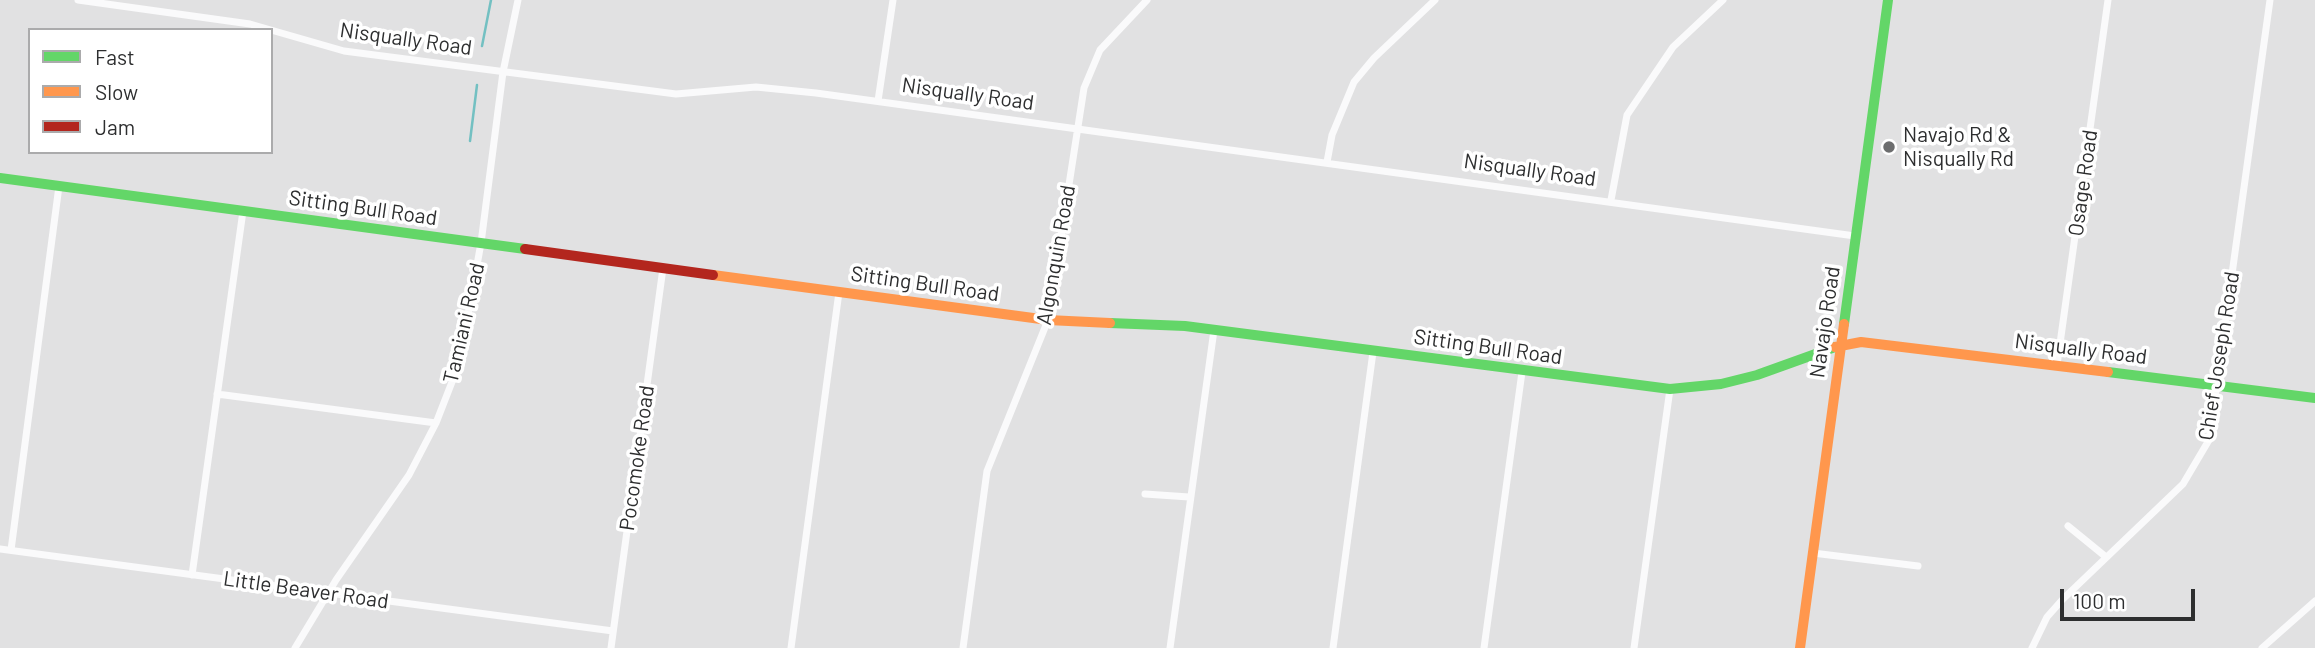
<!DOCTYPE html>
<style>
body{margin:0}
#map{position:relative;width:2315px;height:648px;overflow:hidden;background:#e1e1e2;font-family:Barlow,sans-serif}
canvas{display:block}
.legend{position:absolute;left:28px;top:28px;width:245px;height:126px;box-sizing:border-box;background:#fff;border:2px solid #ababac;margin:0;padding:9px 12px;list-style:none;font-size:21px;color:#2d2e2f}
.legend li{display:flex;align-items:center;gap:14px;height:35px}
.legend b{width:35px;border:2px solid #ababac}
.scale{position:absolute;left:2060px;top:589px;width:135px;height:32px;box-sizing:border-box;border:4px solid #2d2e2f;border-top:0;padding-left:9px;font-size:21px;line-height:24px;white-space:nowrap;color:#2d2e2f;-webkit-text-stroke:5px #fff;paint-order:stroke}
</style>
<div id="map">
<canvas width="2315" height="648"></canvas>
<ul class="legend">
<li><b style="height:9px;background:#63d668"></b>Fast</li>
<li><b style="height:9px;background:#ff974d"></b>Slow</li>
<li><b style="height:9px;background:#b3261e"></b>Jam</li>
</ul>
<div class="scale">100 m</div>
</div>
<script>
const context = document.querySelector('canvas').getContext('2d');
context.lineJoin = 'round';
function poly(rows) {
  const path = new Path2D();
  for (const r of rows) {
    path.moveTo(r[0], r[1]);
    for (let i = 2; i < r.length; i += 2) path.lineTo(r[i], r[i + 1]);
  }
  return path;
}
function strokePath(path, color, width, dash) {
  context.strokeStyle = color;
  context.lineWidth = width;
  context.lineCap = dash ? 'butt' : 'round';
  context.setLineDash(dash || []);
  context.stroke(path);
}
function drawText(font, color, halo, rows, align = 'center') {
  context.font = font + ' Barlow,sans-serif';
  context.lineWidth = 7;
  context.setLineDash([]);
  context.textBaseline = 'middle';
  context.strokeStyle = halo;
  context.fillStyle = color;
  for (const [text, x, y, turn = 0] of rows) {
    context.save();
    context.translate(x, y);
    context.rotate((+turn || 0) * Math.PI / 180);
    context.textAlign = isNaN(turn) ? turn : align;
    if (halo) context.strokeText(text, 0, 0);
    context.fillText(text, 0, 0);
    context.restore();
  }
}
strokePath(poly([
 [482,46,491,0],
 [470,141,477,85]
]), '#73c0c2', 2.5);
strokePath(poly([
 [78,0,250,24,344,51,676,94,756,87,816,93,1855,236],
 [878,101,893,0],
 [1327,162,1332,135,1354,82,1374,58,1435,0],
 [1611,200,1627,115,1673,47,1723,0],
 [2057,365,2108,0],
 [217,394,436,423],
 [1145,494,1189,497],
 [2068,526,2106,557],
 [0,549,613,631],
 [11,550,59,186],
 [1813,553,1918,566],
 [192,575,243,211],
 [295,648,336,580,409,475,436,423,459,364,481,243,503,72,518,0],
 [611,648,663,268],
 [791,648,839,292],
 [963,648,987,471,1048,320,1084,88,1100,50,1147,0],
 [1170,648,1214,330],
 [1333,648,1373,352],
 [1484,648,1522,372],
 [1634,648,1670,389],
 [2032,648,2047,617,2063,599,2183,484,2209,440,2270,0],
 [2262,648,2315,601]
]), '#fafafb', 7);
strokePath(poly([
 [0,178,525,249],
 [1110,323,1185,326,1670,389,1721,384,1757,375,1835,347],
 [1844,324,1888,0],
 [2108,372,2315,398]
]), '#63d668', 10);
strokePath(poly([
 [713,275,1048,320,1110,323],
 [1835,347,1861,342,2108,372],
 [1800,648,1844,324]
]), '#ff974d', 10);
strokePath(poly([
 [525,249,713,275]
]), '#b3261e', 10);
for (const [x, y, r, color] of [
 [1889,147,7,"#6c6d6e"]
]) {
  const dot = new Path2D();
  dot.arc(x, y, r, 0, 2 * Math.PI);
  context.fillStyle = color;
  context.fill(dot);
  strokePath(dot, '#fff', 2.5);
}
drawText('21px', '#2d2e2f', '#fff', [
 ["Nisqually Road",406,39,8],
 ["Nisqually Road",968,94,8],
 ["Nisqually Road",1530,170,8],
 ["Osage Road",2083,183,-82],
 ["Sitting Bull Road",363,208,8],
 ["Algonquin Road",1056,255,-80],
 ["Sitting Bull Road",925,284,8],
 ["Navajo Road",1825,322,-82],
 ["Tamiani Road",464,323,-77],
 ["Sitting Bull Road",1488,347,8],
 ["Nisqually Road",2081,349,7],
 ["Chief Joseph Road",2219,356,-81],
 ["Pocomoke Road",637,458,-82],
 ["Little Beaver Road",306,590,8]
]);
drawText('21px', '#2d2e2f', '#fff', [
 ["Navajo Rd &",1903,135],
 ["Nisqually Rd",1903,159]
], 'left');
</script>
